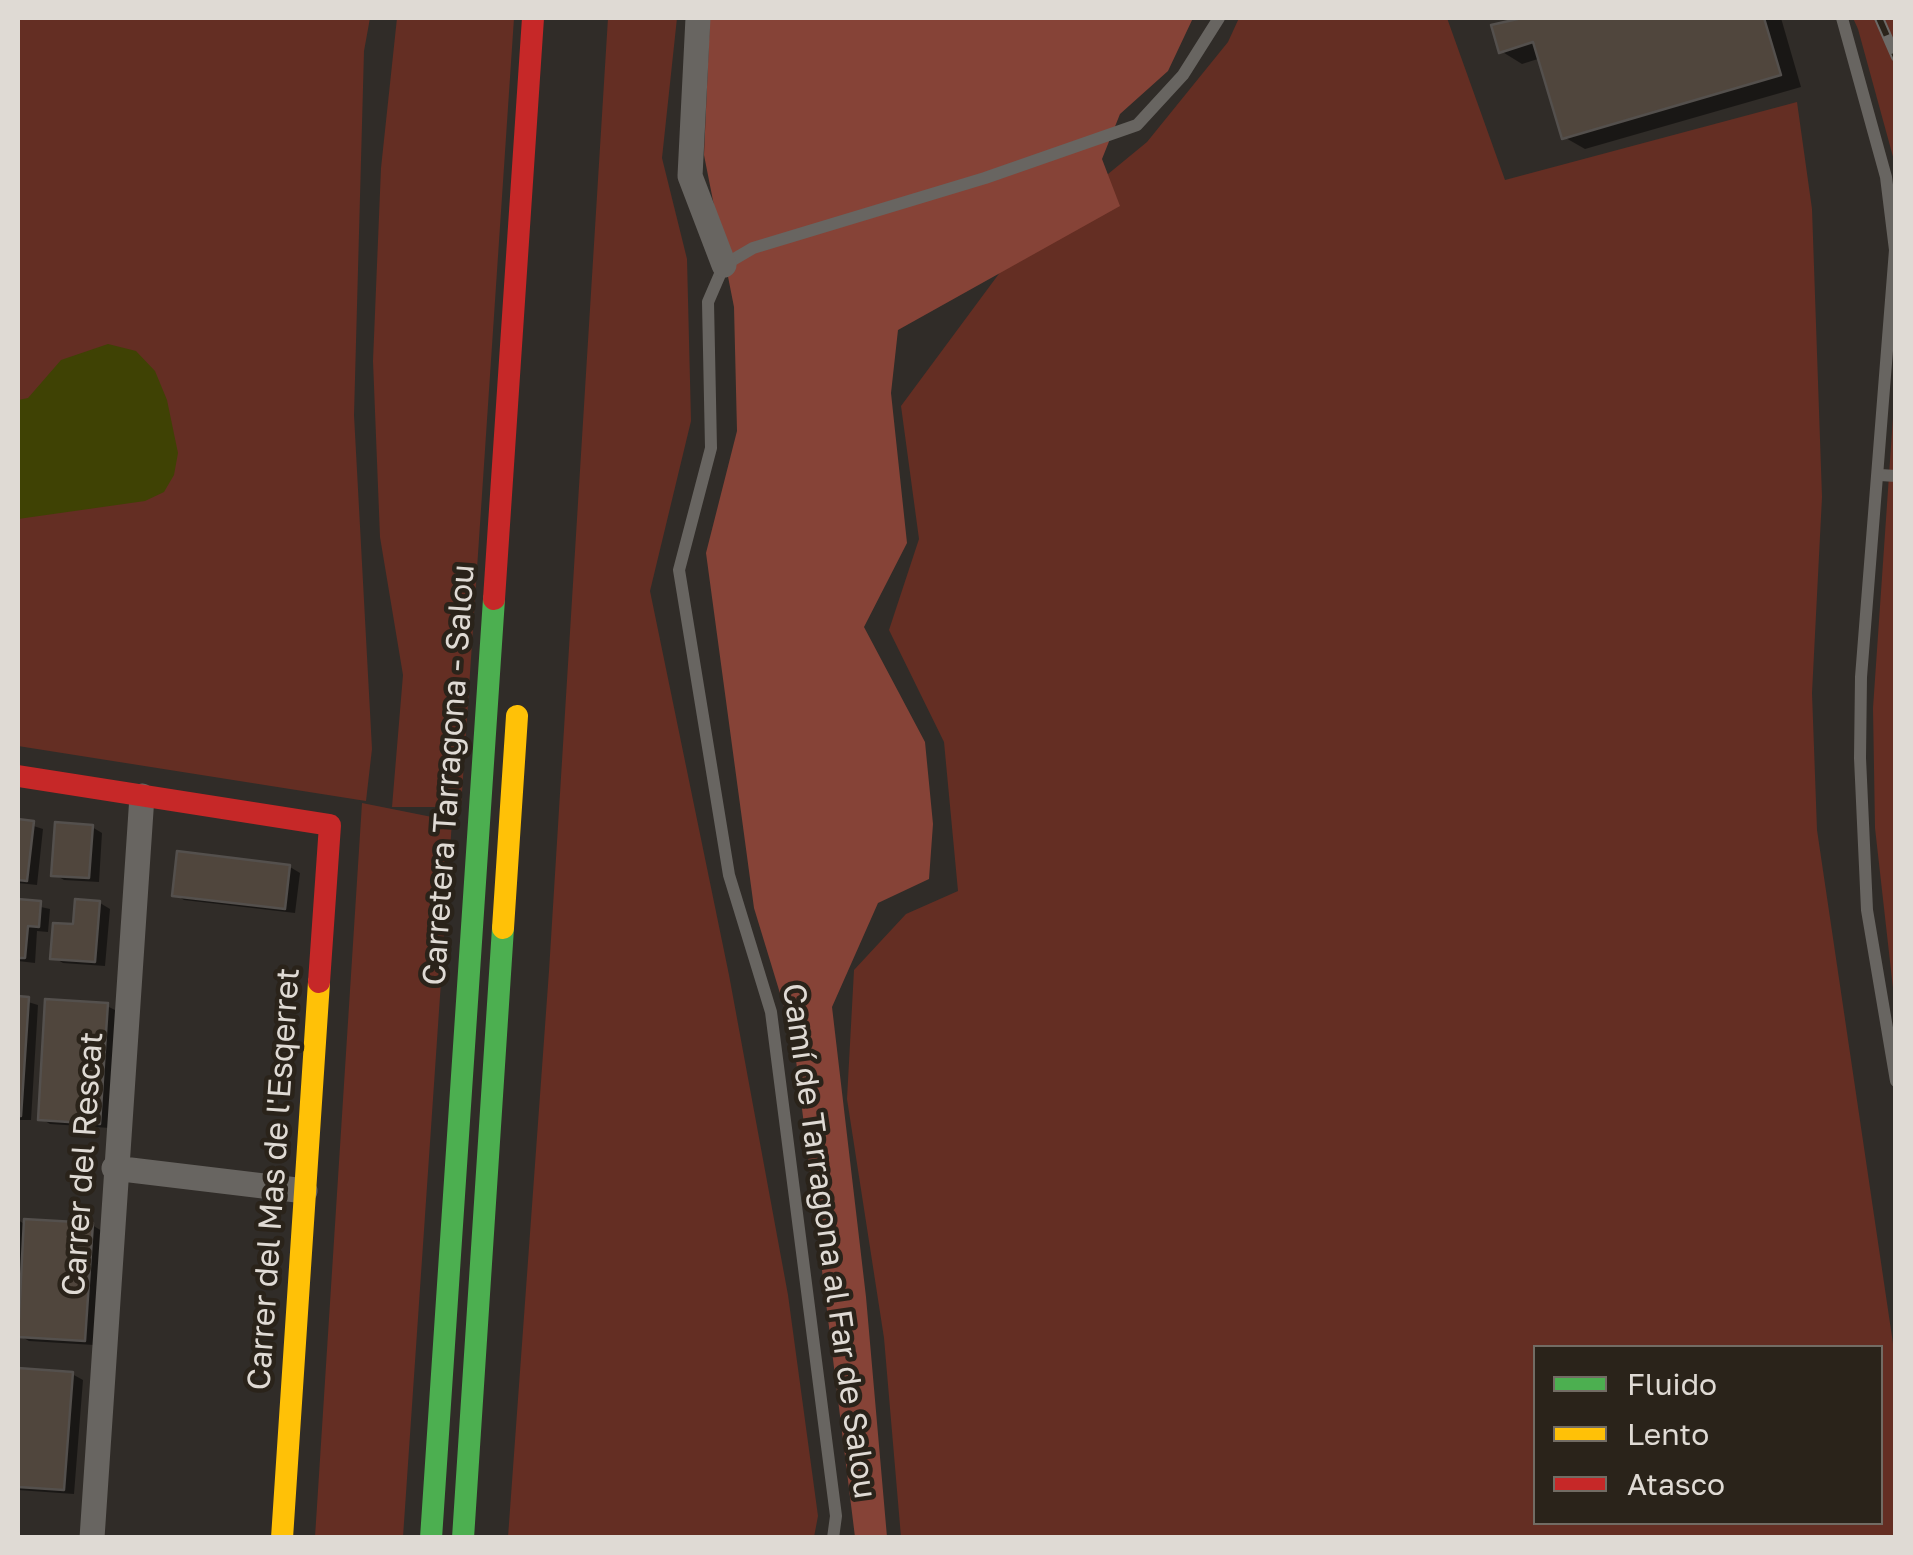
<!DOCTYPE html>
<meta charset="utf-8">
<style>
body{margin:0}
#map{position:relative;width:1913px;height:1555px;overflow:hidden;background:#302c28;font-family:"Golos Text",sans-serif}
canvas{display:block}
.frame{position:absolute;inset:0;border:20px solid #dfdad4;pointer-events:none}
.legend{position:absolute;left:1533px;top:1345px;width:350px;height:180px;box-sizing:border-box;background:#2a231a;border:2px solid #726c64;margin:0;padding:12px 18px;list-style:none;font-size:30px;color:#dfdad4}
.legend li{display:flex;align-items:center;gap:20px;height:50px}
.legend b{width:50px;border:2px solid #726c64}
</style>
<div id="map">
<canvas width="1913" height="1555"></canvas>
<div class="frame"></div>
<ul class="legend">
<li><b style="height:12px;background:#4caf50"></b>Fluido</li>
<li><b style="height:12px;background:#ffc107"></b>Lento</li>
<li><b style="height:12px;background:#c62828"></b>Atasco</li>
</ul>
</div>
<script>
const context = document.querySelector('canvas').getContext('2d');
context.lineJoin = 'round';
function paint(path, color) {
  context.fillStyle = color;
  context.fill(path, 'evenodd');
}
function poly(rows) {
  const path = new Path2D();
  for (const r of rows) {
    path.moveTo(r[0], r[1]);
    for (let i = 2; i < r.length; i += 2) path.lineTo(r[i], r[i + 1]);
  }
  return path;
}
function strokePath(path, color, width, dash) {
  context.strokeStyle = color;
  context.lineWidth = width;
  context.lineCap = dash ? 'butt' : 'round';
  context.setLineDash(dash || []);
  context.stroke(path);
}
function drawText(font, color, halo, rows, align = 'center') {
  context.font = font + ' "Golos Text",sans-serif';
  context.lineWidth = 9;
  context.setLineDash([]);
  context.textBaseline = 'middle';
  context.strokeStyle = halo;
  context.fillStyle = color;
  for (const [text, x, y, turn = 0] of rows) {
    context.save();
    context.translate(x, y);
    context.rotate((+turn || 0) * Math.PI / 180);
    context.textAlign = isNaN(turn) ? turn : align;
    if (halo) context.strokeText(text, 0, 0);
    context.fillText(text, 0, 0);
    context.restore();
  }
}
paint(poly([
 [18,18,370,18,364,51,354,415,372,749,366,801,18,746],
 [397,18,514,18,461,807,392,807,403,675,380,537,373,361,381,168],
 [608,18,677,18,662,158,687,259,691,421,650,591,729,975,788,1295,818,1516,814,1537,508,1537,549,971],
 [1239,18,1447,18,1505,180,1797,102,1812,209,1822,497,1812,693,1817,830,1895,1357,1895,1537,901,1537,884,1338,847,1099,854,970,906,914,958,891,944,742,889,630,919,539,901,406,1018,248,1147,142,1228,42],
 [1536,1348,1880,1348,1880,1522,1536,1522],
 [1853,18,1895,18,1895,164,1858,29],
 [1895,388,1895,1006,1875,828,1873,708],
 [362,803,452,821,403,1537,315,1537]
]), '#642e23');
paint(poly([
 [710,18,1193,18,1168,71,1120,114,1102,159,1120,206,898,330,891,393,907,543,864,627,925,742,933,824,929,879,878,903,832,1007,866,1297,887,1537,855,1537,793,1036,754,908,706,553,737,431,734,307,704,155]
]), '#864337');
paint(poly([
 [108,344,136,351,155,371,167,400,178,453,174,475,164,492,145,501,18,519,18,400,28,398,61,360]
]), '#3f4204');
paint(poly([
 [1529,18,1781,18,1801,87,1585,149,1564,137,1541,58,1522,64,1501,51],
 [18,821,43,829,37,885,18,883],
 [92,827,102,833,99,882,64,880,54,874],
 [290,867,300,873,295,913,184,900,174,894],
 [18,902,50,909,48,932,37,931,35,963,18,961],
 [100,903,110,909,105,966,63,963,53,957],
 [18,999,38,1005,31,1120,18,1120],
 [107,1006,117,1011,110,1128,50,1124,40,1118],
 [18,1220,26,1225,92,1225,102,1231,94,1345,29,1341,20,1336,18,1343],
 [18,1370,72,1374,83,1380,74,1494,18,1490]
]), '#0007');
const building = poly([
 [1522,18,1764,18,1781,75,1562,139,1533,42,1499,53,1491,25,1522,18],
 [18,819,34,821,27,881,18,880,18,819],
 [55,822,93,825,89,878,51,876,55,822],
 [177,851,290,865,285,909,172,896,177,851],
 [18,899,41,901,39,927,28,926,25,958,18,958,18,899],
 [75,899,100,901,95,962,50,959,53,923,73,924,75,899],
 [18,996,29,997,21,1116,18,1116,18,996],
 [45,999,108,1003,100,1124,38,1120,45,999],
 [24,1219,93,1223,85,1341,18,1337,24,1219],
 [18,1368,73,1372,64,1490,18,1487,18,1368]
]);
paint(building, '#50463d');
strokePath(building, '#54504d', 2.5);
strokePath(poly([
 [1842,18,1886,177,1895,250,1861,677,1860,758,1867,910,1896,1081],
 [1880,475,1896,476],
 [833,1538,836,1516,771,1012,729,875,679,570,711,448,708,302,724,265,753,248,985,178,1137,125,1183,75,1219,18]
]), '#686561', 12);
strokePath(poly([
 [698,18,690,176,724,265],
 [114,1168,305,1191],
 [92,1538,142,796]
]), '#686561', 25);
strokePath(poly([
 [431,1538,494,599],
 [463,1538,503,928]
]), '#4caf50', 22);
strokePath(poly([
 [503,928,517,716],
 [282,1538,319,982]
]), '#ffc107', 22);
strokePath(poly([
 [494,599,533,18],
 [18,776,330,825,319,982]
]), '#c62828', 22);
const rail = poly([
 [1879,18,1896,57]
]);
strokePath(rail, '#6c6a67', 10);
strokePath(rail, '#2a231a', 6, [19]);
drawText('32px', '#dfdad4', '#2a231a', [
 ["Carretera Tarragona - Salou",449,775,-86],
 ["Carrer del Rescat",83,1164,-86],
 ["Carrer del Mas de l'Esqerret",274,1179,-86],
 ["Camí de Tarragona al Far de Salou",829,1241,82]
]);
</script>
